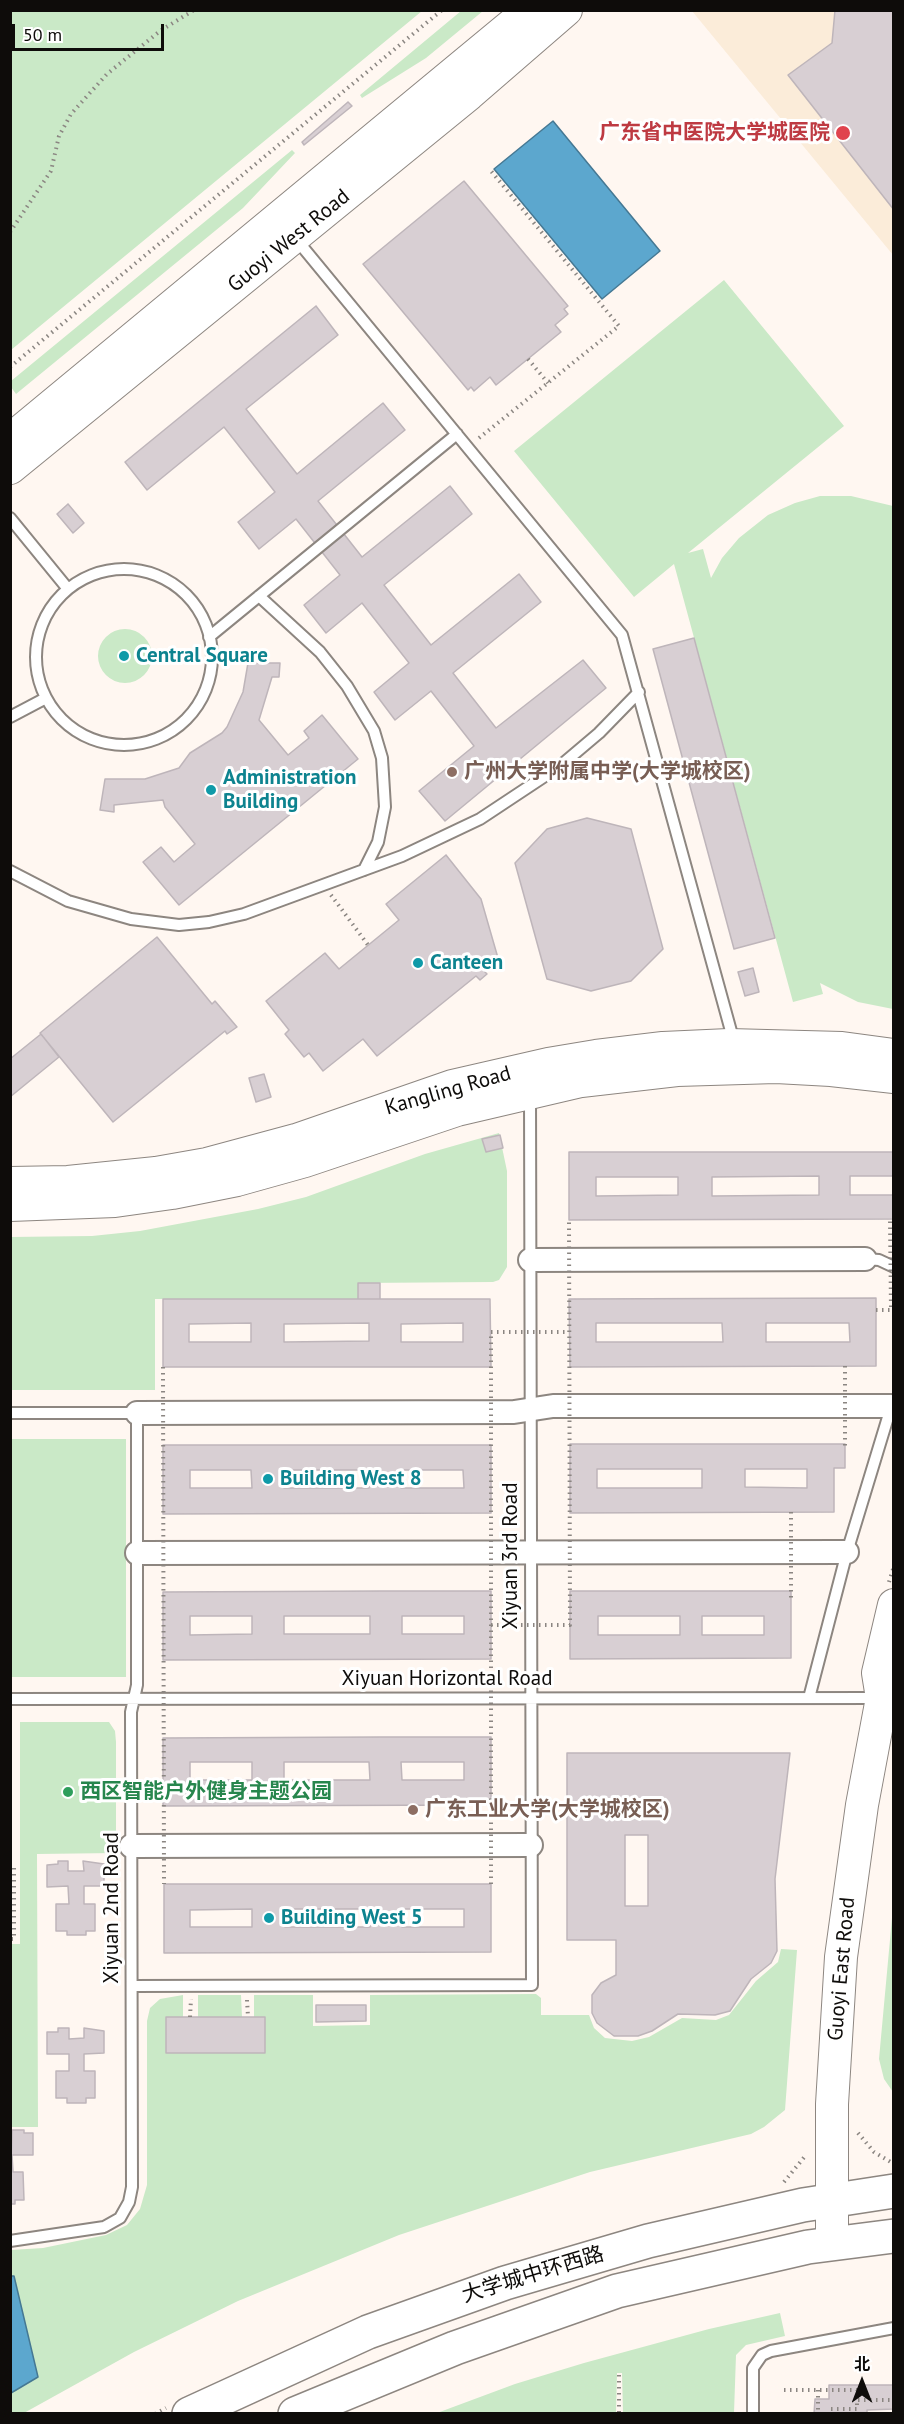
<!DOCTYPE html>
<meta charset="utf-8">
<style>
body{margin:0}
#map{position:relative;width:904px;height:2424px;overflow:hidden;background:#fff7f1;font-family:"PT Sans","Noto Sans SC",sans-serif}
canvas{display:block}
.frame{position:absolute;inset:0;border:12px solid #0e0c0a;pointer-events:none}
.north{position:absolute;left:832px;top:2352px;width:60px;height:60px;-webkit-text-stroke:4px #fff;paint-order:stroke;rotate:0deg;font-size:16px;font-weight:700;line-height:24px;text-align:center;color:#0e0c0a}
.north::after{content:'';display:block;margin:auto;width:21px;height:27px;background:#0e0c0a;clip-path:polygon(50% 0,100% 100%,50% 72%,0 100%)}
.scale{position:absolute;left:12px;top:24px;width:152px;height:27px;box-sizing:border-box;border:3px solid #0e0c0a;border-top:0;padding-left:8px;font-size:18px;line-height:21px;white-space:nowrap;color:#0e0c0a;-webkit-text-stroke:4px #fff;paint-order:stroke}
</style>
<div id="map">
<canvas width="904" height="2424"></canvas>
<div class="frame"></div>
<div class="north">北</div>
<div class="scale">50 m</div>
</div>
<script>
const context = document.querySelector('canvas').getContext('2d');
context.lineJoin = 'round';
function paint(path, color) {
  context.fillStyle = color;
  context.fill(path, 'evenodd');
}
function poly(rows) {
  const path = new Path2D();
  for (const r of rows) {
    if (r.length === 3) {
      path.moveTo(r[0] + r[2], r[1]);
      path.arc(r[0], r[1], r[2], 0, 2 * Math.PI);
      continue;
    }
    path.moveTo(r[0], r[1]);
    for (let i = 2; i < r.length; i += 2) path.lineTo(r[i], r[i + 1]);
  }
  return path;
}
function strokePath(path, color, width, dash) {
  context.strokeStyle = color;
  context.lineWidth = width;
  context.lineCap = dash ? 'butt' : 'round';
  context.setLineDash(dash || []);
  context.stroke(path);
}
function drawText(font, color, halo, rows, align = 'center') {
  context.font = font + ' "PT Sans","Noto Sans SC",sans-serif';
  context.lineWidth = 6;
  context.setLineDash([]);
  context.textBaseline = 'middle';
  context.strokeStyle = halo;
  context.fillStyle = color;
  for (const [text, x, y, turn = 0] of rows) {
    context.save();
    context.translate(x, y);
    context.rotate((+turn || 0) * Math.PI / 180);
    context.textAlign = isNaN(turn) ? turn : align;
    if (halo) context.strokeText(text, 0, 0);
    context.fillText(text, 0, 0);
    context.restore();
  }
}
paint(poly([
 [692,11,893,11,893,255]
]), '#fbecd9');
paint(poly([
 [11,10,422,10,422,11,11,350],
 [461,11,483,11,426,58,362,98,360,95],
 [292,150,295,153,243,208,16,394,11,387,11,381],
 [724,280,844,426,688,553,703,549,711,578,722,558,739,538,768,515,795,503,820,496,851,496,893,506,893,1009,858,1002,820,983,823,994,793,1002,674,564,634,597,514,451],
 [125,656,27],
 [499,1133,507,1171,507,1267,499,1280,493,1282,359,1283,358,1299,155,1299,155,1390,11,1390,10,1237,92,1236,140,1231,258,1209,306,1197,425,1154],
 [10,1439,126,1439,126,1677,11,1677],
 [20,1722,109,1722,115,1731,116,1742,116,1853,37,1854,38,2127,10,2127,11,1944,20,1944],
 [893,1907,894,2092,893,2092,884,2079,879,2059],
 [781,1949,797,1950,785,2110,764,2127,751,2134,590,2172,399,2235,238,2301,134,2352,24,2413,11,2413,10,2393,38,2377,14,2277,11,2276,11,2250,43,2248,106,2235,127,2225,140,2209,147,2185,147,2021,150,2008,160,1999,183,1995,183,2017,166,2017,166,2053,265,2053,265,2017,254,2017,254,1995,313,1995,313,2026,370,2025,370,1995,536,1994,541,1998,541,2015,589,2015,594,2028,605,2038,632,2041,649,2037,682,2018,716,2020,729,2015,756,1981,778,1962],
 [198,1995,241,1995,242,2017,198,2017],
 [780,2313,785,2336,746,2345,736,2355,734,2413,623,2413,622,2373,617,2373,616,2413,437,2413,515,2384,584,2363,709,2329]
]), '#cae9c7');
const water = poly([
 [553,121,660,251,602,299,494,169,553,121],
 [11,2276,14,2276,38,2377,11,2393,11,2276]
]);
paint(water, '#5ca7ce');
strokePath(water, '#457893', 1.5);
const building = poly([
 [835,10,894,10,894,210,788,75,832,43,835,10],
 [348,102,352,106,304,145,302,142,348,102],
 [464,181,568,306,564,309,568,314,555,325,561,332,496,385,490,377,474,391,471,387,468,390,363,264,464,181],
 [316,306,338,335,246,409,297,474,383,403,405,430,318,501,362,557,450,486,472,514,384,585,431,645,519,574,541,602,453,673,496,728,583,660,606,688,445,821,419,791,474,746,431,691,395,720,374,692,409,663,362,603,326,633,304,605,340,575,296,519,259,549,238,522,275,492,224,427,147,490,125,462,316,306],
 [68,504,84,523,73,533,57,514,68,504],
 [694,638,775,938,734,949,653,649,694,638],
 [248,663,280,663,279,677,272,677,259,720,288,755,309,738,304,731,322,715,358,759,179,905,143,862,161,847,174,862,195,844,165,807,163,800,114,805,114,812,100,810,105,779,145,779,179,768,190,753,222,733,227,727,243,692,248,663],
 [587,818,631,829,663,949,631,981,591,991,547,979,515,863,547,829,587,818],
 [446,855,481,899,498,958,483,970,487,974,480,980,476,976,377,1056,363,1039,323,1071,309,1053,304,1057,285,1034,289,1030,266,1001,325,953,339,969,399,920,386,904,446,855],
 [157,937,212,1004,215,1001,237,1027,227,1034,225,1031,113,1122,40,1033,157,937],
 [753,968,759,992,745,996,738,972,753,968],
 [41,1034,59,1057,10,1097,10,1059,41,1034],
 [264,1074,271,1097,256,1102,249,1078,264,1074],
 [500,1135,503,1148,486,1152,482,1139,500,1135],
 [569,1152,894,1152,894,1176,850,1176,850,1195,894,1195,894,1219,569,1220,569,1152],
 [819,1176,819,1195,712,1196,712,1177,819,1176],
 [596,1177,678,1177,678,1195,596,1196,596,1177],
 [358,1283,380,1283,380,1299,358,1299,358,1283],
 [876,1298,876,1366,570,1367,569,1299,876,1298],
 [596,1323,722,1323,723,1342,596,1342,596,1323],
 [766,1323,849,1323,850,1342,766,1342,766,1323],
 [163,1299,490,1299,491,1367,163,1367,163,1299],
 [251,1323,251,1342,189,1342,189,1324,251,1323],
 [369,1323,369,1341,284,1342,284,1324,369,1323],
 [463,1323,463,1342,401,1342,401,1324,463,1323],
 [570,1444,845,1444,845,1468,834,1468,834,1512,570,1513,570,1444],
 [597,1469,702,1469,702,1488,597,1488,597,1469],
 [745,1469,807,1469,807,1488,745,1487,745,1469],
 [163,1445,491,1445,491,1513,163,1514,163,1445],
 [190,1470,251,1470,252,1488,190,1488,190,1470],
 [284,1470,369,1470,369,1488,284,1488,284,1470],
 [401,1470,463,1470,464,1488,401,1488,401,1470],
 [380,1591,491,1591,491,1659,163,1660,163,1592,380,1591],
 [190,1616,252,1616,252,1634,190,1635,190,1616],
 [284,1616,370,1616,370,1634,284,1634,284,1616],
 [402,1616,464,1616,464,1634,402,1634,402,1616],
 [570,1591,791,1591,791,1658,570,1659,570,1591],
 [598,1616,680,1616,680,1635,598,1635,598,1616],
 [702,1616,764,1616,764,1635,702,1635,702,1616],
 [380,1737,491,1737,491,1805,163,1806,163,1738,380,1737],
 [190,1762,252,1762,252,1780,190,1780,190,1762],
 [284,1762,369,1762,370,1780,284,1780,284,1762],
 [401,1762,464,1762,464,1780,402,1780,401,1762],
 [567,1753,790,1753,775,1879,777,1951,771,1963,751,1979,730,2011,715,2015,678,2014,652,2031,638,2036,614,2036,597,2023,592,2013,592,1995,601,1983,616,1975,616,1940,567,1940,567,1753],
 [625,1835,648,1835,648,1906,625,1906,625,1835],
 [58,1861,68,1861,68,1871,84,1871,83,1861,104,1864,104,1886,84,1886,84,1904,95,1904,95,1931,86,1931,86,1935,67,1935,67,1931,56,1931,56,1904,69,1904,68,1886,47,1887,47,1865,58,1864,58,1861],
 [164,1884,491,1884,491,1952,164,1953,164,1884],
 [252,1909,252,1927,190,1927,190,1910,252,1909],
 [285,1909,370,1909,370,1927,285,1927,285,1909],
 [402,1909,464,1909,464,1927,402,1927,402,1909],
 [316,2005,366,2005,366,2021,316,2022,316,2005],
 [166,2017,265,2017,265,2053,166,2053,166,2017],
 [58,2028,69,2028,69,2039,84,2038,84,2028,104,2031,104,2053,84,2054,84,2071,95,2071,95,2098,86,2098,86,2103,67,2103,67,2098,56,2098,56,2071,69,2071,69,2054,47,2054,47,2032,58,2032,58,2028],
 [12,2130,24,2130,24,2133,33,2133,33,2155,12,2155,13,2172,23,2172,24,2200,15,2200,15,2204,10,2204,12,2130],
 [829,2385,894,2385,894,2409,867,2410,867,2414,814,2414,815,2399,829,2399,829,2385]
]);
paint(building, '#d8cfd3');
strokePath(building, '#beb5ba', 1.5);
const lane = poly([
 [296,239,622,635,734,1042],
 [10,518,68,589],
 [124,657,88],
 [259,596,320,652,347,686,374,731,382,758,385,807,378,842,364,870],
 [209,637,457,434],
 [10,717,46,698],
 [10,871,68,901,131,919,179,925,209,922,244,914,402,856,480,819,560,766,599,733,639,692],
 [865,1259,879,1260,894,1267],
 [10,1413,137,1413,137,1685,131,1712,132,2187,129,2202,120,2218,104,2227,10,2241],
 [809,1698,847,1552,892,1404],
 [10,1699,879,1698],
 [132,1986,532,1985,530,1095],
 [753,2414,753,2368,762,2355,771,2351,894,2328]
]);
const street = poly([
 [530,1260,865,1259],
 [137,1413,514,1412,553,1406,891,1406],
 [137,1553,847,1552],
 [131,1846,531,1845]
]);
const secondary = poly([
 [10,440,530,10],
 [10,468,469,94,566,10],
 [10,1183,68,1182,156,1173,207,1164,296,1140,452,1086,548,1064,596,1056,663,1048,729,1045,842,1048,894,1055],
 [10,1205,115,1201,172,1193,237,1180,305,1161,457,1110,581,1081,677,1070,776,1067,831,1070,894,1077],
 [832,2243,832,2104,841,1957,862,1805,882,1698,878,1673,894,1605]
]);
const primary = poly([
 [189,2414,368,2332,505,2283,648,2241,803,2205,894,2191],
 [295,2414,455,2348,617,2291,808,2247,894,2236]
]);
strokePath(lane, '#8d8680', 14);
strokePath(street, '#8d8680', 26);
strokePath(secondary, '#8d8680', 34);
strokePath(primary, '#8d8680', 36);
strokePath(poly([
 [10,232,51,171,59,136,71,114,107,74,160,31,194,10],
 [528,359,548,383],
 [10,367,442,10],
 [479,438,619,326,491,171],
 [331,895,368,945],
 [889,1582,894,1566],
 [10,1866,14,1866,14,1939,10,1939],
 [247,2000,248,2017],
 [190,2017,191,1999],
 [858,2133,874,2152,894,2164],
 [784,2182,806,2155],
 [619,2375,619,2414],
 [784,2390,857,2390,857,2400],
 [818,2390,818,2414],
 [155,2414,166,2408],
 [830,2414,830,2409,857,2409,857,2400,894,2400]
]), '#8b8682', 4, [1.5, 4.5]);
strokePath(lane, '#fff', 10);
strokePath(street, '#fff', 22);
strokePath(secondary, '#fff', 32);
strokePath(primary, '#fff', 33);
strokePath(poly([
 [876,1310,891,1310,890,1219],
 [845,1366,845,1449],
 [163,1367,164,1884],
 [791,1512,791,1599],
 [491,1625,570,1625,569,1220],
 [491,1884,491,1332,569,1332]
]), '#8b8682', 4, [1.5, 4.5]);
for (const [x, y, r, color] of [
 [843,133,8,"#e0444e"],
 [124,656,6,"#0f9aa8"],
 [452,772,6,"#8d6e63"],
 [211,790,6,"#0f9aa8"],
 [418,963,6,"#0f9aa8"],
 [268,1479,6,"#0f9aa8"],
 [68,1792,6,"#2e9e5b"],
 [413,1810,6,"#8d6e63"],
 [269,1918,6,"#0f9aa8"]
]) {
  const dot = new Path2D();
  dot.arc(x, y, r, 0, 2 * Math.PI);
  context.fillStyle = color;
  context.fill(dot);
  strokePath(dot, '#fff', 2);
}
drawText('bold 21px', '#be3a42', '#fff', [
 ["广东省中医院大学城医院",830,133]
], 'right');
drawText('21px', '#0e0c0a', '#fff', [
 ["Guoyi West Road",289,241,-39],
 ["Kangling Road",448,1091,-16],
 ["Xiyuan 3rd Road",511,1556,-90],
 ["Xiyuan Horizontal Road",447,1679],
 ["Xiyuan 2nd Road",112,1908,-90],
 ["Guoyi East Road",842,1969,-85],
 ["大学城中环西路",533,2275,-17]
]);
drawText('bold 21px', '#0d838f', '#fff', [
 ["Central Square",136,656],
 ["Administration",223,778],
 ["Building",223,802],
 ["Canteen",430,963],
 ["Building West 8",280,1479],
 ["Building West 5",281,1918]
], 'left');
drawText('bold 21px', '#785e54', '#fff', [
 ["广州大学附属中学(大学城校区)",464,772],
 ["广东工业大学(大学城校区)",425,1810]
], 'left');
drawText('bold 21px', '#27864d', '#fff', [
 ["西区智能户外健身主题公园",80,1792]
], 'left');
</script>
